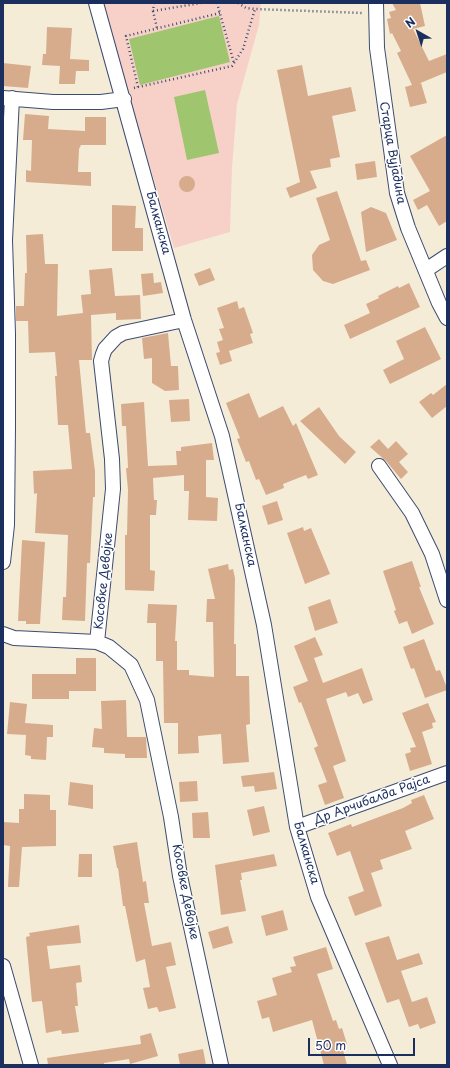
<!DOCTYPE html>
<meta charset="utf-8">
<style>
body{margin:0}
#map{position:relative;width:450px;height:1068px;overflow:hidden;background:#f5ecd8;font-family:"Playpen Sans",sans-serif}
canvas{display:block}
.frame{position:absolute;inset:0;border:4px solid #1b2f5e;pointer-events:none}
.north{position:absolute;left:398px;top:12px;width:40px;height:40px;-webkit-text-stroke:3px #fff;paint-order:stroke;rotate:321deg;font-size:11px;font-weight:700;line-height:16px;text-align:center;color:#1b2f5e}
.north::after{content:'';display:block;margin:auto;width:14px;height:18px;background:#1b2f5e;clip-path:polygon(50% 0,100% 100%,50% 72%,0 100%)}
.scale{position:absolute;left:308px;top:1038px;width:107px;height:18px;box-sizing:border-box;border:2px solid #1b2f5e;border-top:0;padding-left:5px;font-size:12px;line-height:14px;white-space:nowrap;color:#1b2f5e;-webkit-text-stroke:3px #fff;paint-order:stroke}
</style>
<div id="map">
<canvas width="450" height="1068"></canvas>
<div class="frame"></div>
<div class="north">N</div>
<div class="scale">50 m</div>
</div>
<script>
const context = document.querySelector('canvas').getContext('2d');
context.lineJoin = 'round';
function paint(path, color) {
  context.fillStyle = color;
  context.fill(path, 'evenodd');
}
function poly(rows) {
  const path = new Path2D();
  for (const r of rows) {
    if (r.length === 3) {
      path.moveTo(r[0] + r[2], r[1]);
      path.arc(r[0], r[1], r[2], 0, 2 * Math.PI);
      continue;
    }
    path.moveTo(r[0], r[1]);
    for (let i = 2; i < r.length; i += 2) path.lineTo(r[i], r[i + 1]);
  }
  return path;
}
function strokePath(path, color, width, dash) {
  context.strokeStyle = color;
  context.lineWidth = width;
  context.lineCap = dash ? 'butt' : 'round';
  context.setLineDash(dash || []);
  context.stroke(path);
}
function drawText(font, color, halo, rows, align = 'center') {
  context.font = font + ' "Playpen Sans",sans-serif';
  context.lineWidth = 3;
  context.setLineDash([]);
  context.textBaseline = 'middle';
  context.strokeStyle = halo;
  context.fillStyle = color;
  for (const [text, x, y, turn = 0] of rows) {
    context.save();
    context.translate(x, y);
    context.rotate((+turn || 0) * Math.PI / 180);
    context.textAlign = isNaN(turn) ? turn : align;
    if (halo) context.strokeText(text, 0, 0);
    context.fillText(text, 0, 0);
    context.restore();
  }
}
paint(poly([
 [102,3,261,3,259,25,237,104,232,168,230,232,174,248]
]), '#f7d1c8');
paint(poly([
 [219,16,230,62,140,85,129,39],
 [205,90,219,153,187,160,174,97]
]), '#a0c56f');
paint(poly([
 [392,3,420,3,425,26,413,29,429,61,447,54,447,72,418,84,421,83,427,103,410,107,405,87,412,85,397,53,401,51,392,33,390,34,387,19,391,18,389,12,396,10],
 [47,27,72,28,70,59,89,60,89,71,76,71,75,84,59,84,60,66,42,65,43,54,46,54],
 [3,63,31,66,28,88,3,86],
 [302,65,308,96,351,87,356,111,332,116,340,157,330,159,331,167,310,171,317,188,290,198,286,188,300,182,277,70],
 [25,114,49,116,48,129,85,131,85,117,106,117,106,145,81,145,79,149,78,172,91,172,91,186,26,182,26,170,31,171,32,140,23,140],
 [447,135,447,221,439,226,427,205,418,210,413,200,430,191,410,156],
 [375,161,377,177,357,180,355,164],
 [187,184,8],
 [337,191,361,261,366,260,370,270,333,284,323,281,313,270,312,255,319,245,330,240,316,198],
 [112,205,136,206,135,228,143,228,143,251,112,251],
 [371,207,386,213,397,240,366,252,361,212],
 [43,234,45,264,58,264,57,316,83,313,81,295,91,294,89,270,112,268,115,296,140,295,141,319,116,320,116,313,91,315,92,360,79,360,86,433,90,433,95,471,95,497,93,497,90,563,87,563,85,621,62,620,63,597,66,597,68,535,35,533,37,493,34,494,33,471,72,469,68,425,58,425,55,376,57,376,55,352,29,353,28,321,16,321,16,306,24,306,25,273,27,273,26,235],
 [210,268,215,280,199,286,194,274],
 [153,273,154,283,161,282,163,293,143,296,141,274],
 [409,283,420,307,350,339,344,325,370,313,366,304,379,298,378,296,398,286,399,288],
 [237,301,239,309,244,307,253,333,250,334,253,343,229,351,232,361,220,365,216,353,220,352,217,342,223,340,219,329,224,328,217,308],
 [425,327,441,359,390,384,383,370,404,359,396,341],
 [168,333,171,366,178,366,179,390,165,391,152,383,152,358,144,359,142,338],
 [447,384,447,406,432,418,419,402,431,393,433,395],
 [249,393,259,418,283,406,293,426,296,423,318,475,308,479,306,475,283,484,284,488,266,495,259,479,256,480,249,461,246,462,237,439,240,438,226,403],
 [189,399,190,421,171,422,169,400],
 [144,402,148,466,177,465,176,451,181,451,181,447,212,443,214,460,206,460,206,497,218,498,217,521,188,520,189,491,184,491,184,475,153,478,154,500,157,500,156,515,150,515,150,570,155,571,154,591,125,590,125,535,127,535,128,490,126,468,128,468,126,426,122,426,121,404],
 [319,407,339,436,356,452,345,464,300,421],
 [379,439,388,449,396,441,408,454,399,462,408,472,401,479,386,461,370,447],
 [277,501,283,520,268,525,262,506],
 [303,527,304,531,311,528,330,574,305,584,287,533],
 [22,540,45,542,40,624,26,624,26,621,18,621],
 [412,561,421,587,419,587,434,624,412,634,407,621,399,624,394,611,396,610,383,571],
 [228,564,229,570,233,569,235,578,234,644,236,644,236,676,249,676,250,724,246,725,249,762,223,764,221,734,198,736,199,753,178,754,178,723,164,723,163,661,156,661,156,623,147,623,148,604,177,605,175,641,177,641,177,670,189,670,189,675,214,677,213,622,206,622,207,599,215,599,208,569],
 [330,599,338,623,315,631,308,607],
 [315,637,323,655,314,658,323,683,362,668,373,700,363,704,358,693,348,697,346,692,326,699,346,761,333,766,344,798,325,805,318,785,327,782,314,748,318,746,301,702,299,703,293,687,308,681,294,646],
 [424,639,436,671,440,670,447,688,447,690,425,698,414,668,411,669,403,647],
 [76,658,96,658,96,691,69,691,69,699,32,699,32,674,76,674],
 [126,700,127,737,146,737,147,758,125,758,125,754,104,753,104,748,92,747,94,728,102,729,101,701],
 [10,702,27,704,25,723,53,725,53,737,47,737,46,760,31,759,31,756,25,755,26,735,7,734],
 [428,703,436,722,432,723,433,728,422,732,432,764,410,771,405,754,411,752,410,748,416,747,402,713],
 [274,772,277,789,255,792,254,786,243,787,241,776],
 [197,781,198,801,180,802,179,782],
 [70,782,93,785,93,809,68,805],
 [24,794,50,795,50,810,56,810,56,846,22,847,19,887,8,887,10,846,3,845,3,822,19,823,19,809,24,809],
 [424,795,434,819,405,831,412,849,380,860,383,869,371,873,382,906,355,916,348,897,364,891,350,851,337,856,328,833,351,824,352,827,403,808,412,803,411,800],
 [264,806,270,832,253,836,247,810],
 [208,812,210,838,193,838,192,813],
 [137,842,143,882,146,881,149,903,144,903,152,946,171,942,176,965,166,967,176,1008,159,1012,157,1007,148,1009,143,988,150,987,145,959,136,962,125,906,123,906,118,868,117,868,113,846],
 [79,854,92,854,92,877,78,877],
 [274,854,277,866,241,873,242,880,240,880,246,911,221,915,215,865],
 [283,910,288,930,266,936,261,916],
 [79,925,81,943,47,946,50,969,80,965,82,982,76,983,78,1006,75,1006,79,1032,62,1034,61,1030,46,1033,42,1001,32,1002,26,937,30,936,29,933],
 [228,926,233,943,213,949,208,932],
 [389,936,397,960,419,953,423,964,401,971,412,1002,427,997,436,1023,420,1029,418,1024,409,1027,399,999,387,1003,365,943],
 [326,947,333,969,317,974,333,1021,336,1020,339,1029,342,1028,347,1044,342,1046,347,1065,324,1065,312,1020,273,1032,269,1017,262,1019,257,1001,277,995,272,978,292,972,290,967,296,966,293,957],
 [151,1033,158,1056,130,1064,129,1059,104,1063,104,1065,48,1065,47,1058,141,1044,140,1036],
 [203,1049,206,1065,180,1065,178,1054]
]), '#d7ac8c');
const street = poly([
 [96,3,184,320,222,436,264,625,297,827,318,897,390,1065],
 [376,3,377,48,397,193,408,228,439,303,447,318],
 [3,98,53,102,101,102,124,99],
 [426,270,447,256],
 [184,320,123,333,116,337,105,349,103,354,101,361,112,459,113,489,97,642,109,647,131,665,147,700,171,817,180,876,221,1065],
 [379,466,412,513,432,554,447,600],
 [3,562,7,525,8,428,8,334,5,240,12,98],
 [3,634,14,638,97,642],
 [297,827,447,773],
 [3,966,31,1065]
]);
strokePath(street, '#3c4b70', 16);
strokePath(poly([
 [154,3,153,11,157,28],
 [217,3,234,63],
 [238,3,246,8,255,9,363,13],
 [153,11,201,3],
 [138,87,126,36,220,13],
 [134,88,232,66,243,49,255,9]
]), '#3c4b70', 2.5, [1, 3]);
strokePath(street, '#fff', 14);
drawText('12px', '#1b2f5e', '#fff', [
 ["Старца Вујадина",392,153,80],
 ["Балканска",158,223,75],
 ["Балканска",245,535,78],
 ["Косовке Девојке",104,581,-84],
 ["Др Арчибалда Рајса",372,800,-20],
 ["Балканска",306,853,74],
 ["Косовке Девојке",185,892,79]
]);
</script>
